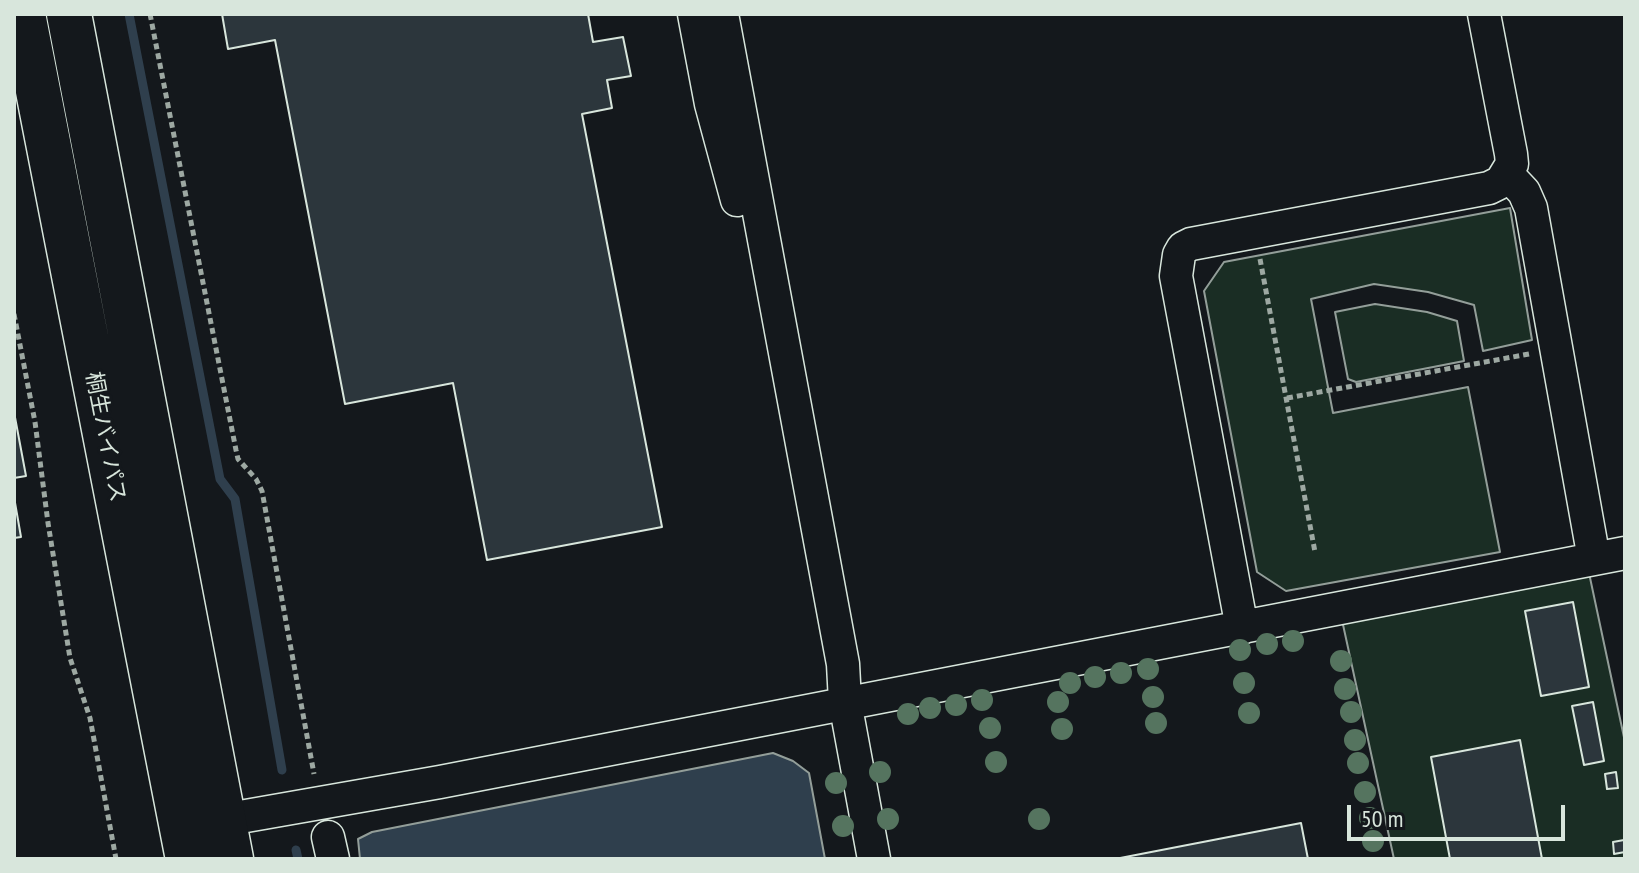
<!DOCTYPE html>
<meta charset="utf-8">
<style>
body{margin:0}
#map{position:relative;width:1639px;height:873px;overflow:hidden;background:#14181c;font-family:"PT Sans Narrow",sans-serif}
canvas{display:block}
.frame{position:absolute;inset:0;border:16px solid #d8e6dc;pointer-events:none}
.scale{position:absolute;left:1347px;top:805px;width:218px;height:36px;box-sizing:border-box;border:4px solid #d8e6dc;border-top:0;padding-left:10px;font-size:24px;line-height:28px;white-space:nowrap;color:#d8e6dc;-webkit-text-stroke:6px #14181c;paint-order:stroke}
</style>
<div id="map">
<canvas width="1639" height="873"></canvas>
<div class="frame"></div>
<div class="scale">50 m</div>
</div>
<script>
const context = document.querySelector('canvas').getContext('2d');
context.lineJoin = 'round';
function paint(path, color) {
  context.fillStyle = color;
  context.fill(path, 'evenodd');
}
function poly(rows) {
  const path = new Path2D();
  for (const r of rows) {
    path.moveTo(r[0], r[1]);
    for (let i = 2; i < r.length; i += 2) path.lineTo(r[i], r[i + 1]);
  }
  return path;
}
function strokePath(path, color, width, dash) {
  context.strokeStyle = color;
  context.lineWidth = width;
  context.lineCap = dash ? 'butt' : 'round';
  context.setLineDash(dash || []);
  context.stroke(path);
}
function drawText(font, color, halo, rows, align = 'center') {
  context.font = font + ' "PT Sans Narrow","Noto Sans JP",sans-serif';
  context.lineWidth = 6;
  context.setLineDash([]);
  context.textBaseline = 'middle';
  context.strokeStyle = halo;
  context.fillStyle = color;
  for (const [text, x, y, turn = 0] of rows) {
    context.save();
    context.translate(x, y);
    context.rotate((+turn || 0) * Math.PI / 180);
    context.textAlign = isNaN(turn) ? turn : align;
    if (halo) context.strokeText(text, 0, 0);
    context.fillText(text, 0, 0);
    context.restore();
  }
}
const green = poly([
 [1510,208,1532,340,1483,351,1474,305,1428,292,1374,284,1311,299,1333,413,1468,387,1500,552,1286,591,1257,572,1204,291,1224,262,1510,208],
 [1375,304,1427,312,1457,321,1464,361,1356,382,1348,379,1335,312,1375,304],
 [1589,573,1625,742,1625,859,1394,859,1342,620,1589,573]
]);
paint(green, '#1a2d24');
strokePath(green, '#939e99', 2);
const water = poly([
 [773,753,793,761,809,773,825,859,360,859,358,839,372,832,773,753]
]);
paint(water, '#2f3f4d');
strokePath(water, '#939e99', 2);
strokePath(poly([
 [129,14,220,479,235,499,282,770],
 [296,850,298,859]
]), '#2f3f4d', 9);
const building = poly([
 [222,14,588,14,593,42,623,37,631,76,607,80,612,108,582,114,662,527,487,560,453,383,345,404,275,40,228,49,222,14],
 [14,412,26,476,14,478,14,412],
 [14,497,21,537,14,538,14,497],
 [1573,602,1589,687,1541,696,1525,611,1573,602],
 [1593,702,1604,761,1584,765,1572,706,1593,702],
 [1520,740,1542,859,1450,859,1431,757,1520,740],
 [1616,772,1618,788,1607,789,1605,774,1616,772],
 [1301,823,1308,859,1115,859,1301,823],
 [1624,840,1625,852,1614,854,1613,842,1624,840]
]);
paint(building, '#2c363c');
strokePath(building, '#d8e6dc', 2);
const minor = poly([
 [694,14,711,104,737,200],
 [722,14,843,664,845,702,874,859],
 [1508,175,1524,192,1531,208,1594,559],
 [1242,628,1176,276,1179,255,1183,248,1191,244,1489,188,1501,182,1512,164,1511,154,1484,14],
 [223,820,440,782,1625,553],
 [328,837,333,859]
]);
const highway = poly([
 [23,14,188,859],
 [69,14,231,859]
]);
strokePath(minor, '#d8e6dc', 35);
strokePath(highway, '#d8e6dc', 47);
strokePath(poly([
 [150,14,236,450,238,459,256,479,262,491,314,774],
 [1260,259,1315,552],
 [14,314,35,422,48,523,70,658,90,718,116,859],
 [1287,398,1529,354]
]), '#9da8a2', 5, [6, 4]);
strokePath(minor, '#14181c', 32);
strokePath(highway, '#14181c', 44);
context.fillStyle = '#55745f';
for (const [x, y] of [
 [1293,641],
 [1267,644],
 [1240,650],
 [1341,661],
 [1148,669],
 [1121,673],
 [1095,677],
 [1070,683],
 [1244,683],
 [1345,689],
 [1153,697],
 [982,700],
 [1058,702],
 [956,705],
 [930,708],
 [1351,712],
 [1249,713],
 [908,714],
 [1156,723],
 [990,728],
 [1062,729],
 [1355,740],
 [996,762],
 [1358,763],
 [880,772],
 [836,783],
 [1365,792],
 [1370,818],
 [888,819],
 [1039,819],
 [843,826],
 [1373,841]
]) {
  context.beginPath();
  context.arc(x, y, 11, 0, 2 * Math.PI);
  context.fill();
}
drawText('22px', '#d8e6dc', '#14181c', [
 ["桐生バイパス",105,437,79]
]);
</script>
